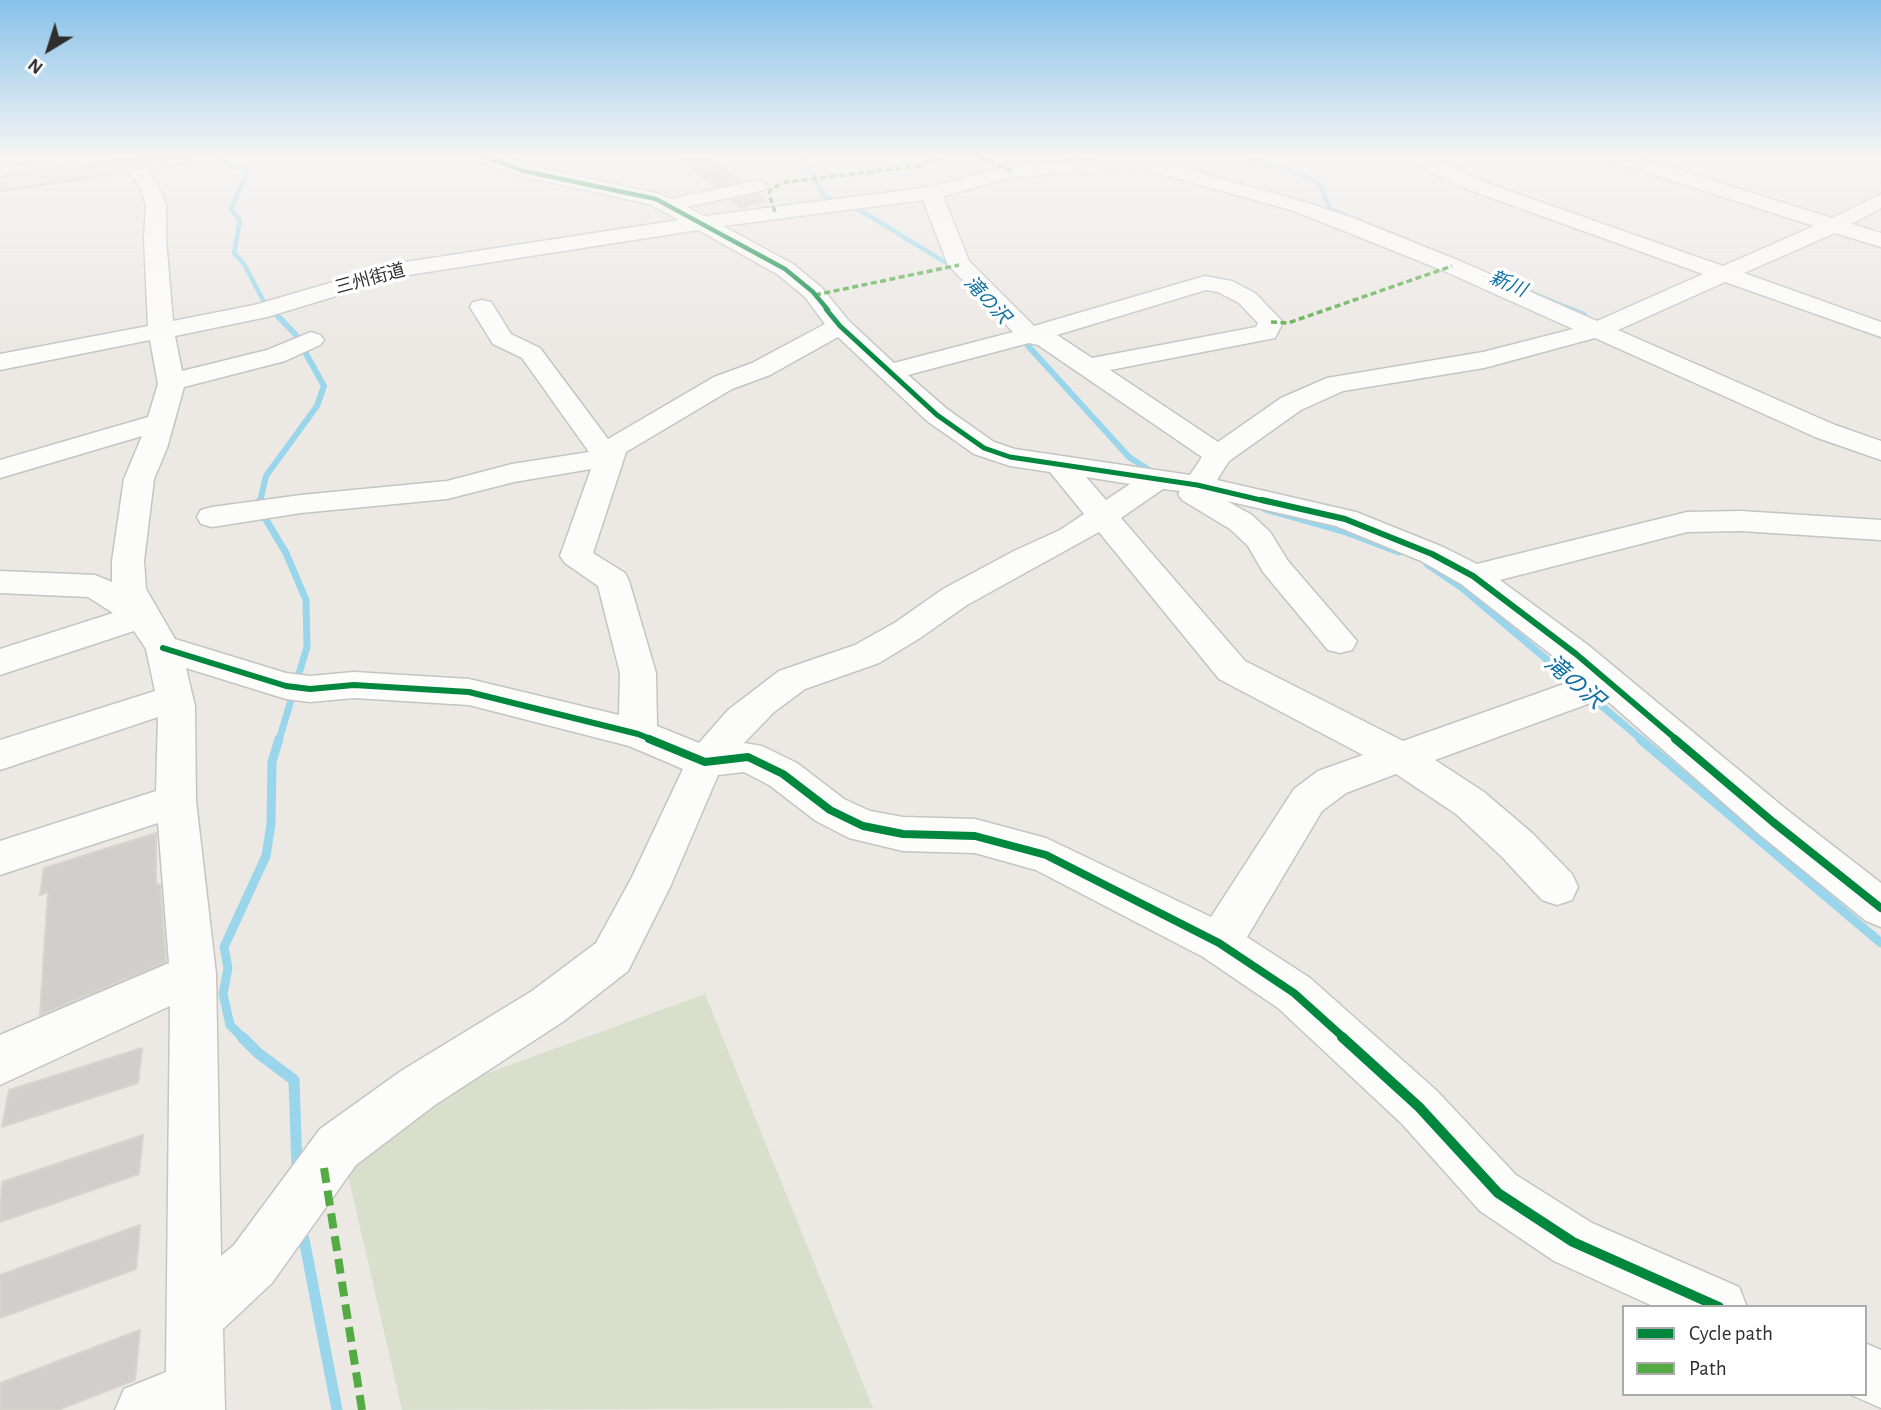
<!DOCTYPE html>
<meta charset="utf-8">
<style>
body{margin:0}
#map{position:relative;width:1881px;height:1410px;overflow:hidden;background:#ece8e4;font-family:"Alegreya Sans",sans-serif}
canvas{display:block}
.legend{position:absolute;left:1622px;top:1305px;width:245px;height:91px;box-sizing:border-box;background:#fff;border:2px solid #ababab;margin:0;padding:9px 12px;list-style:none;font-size:21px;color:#2e2e2e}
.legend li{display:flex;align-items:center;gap:14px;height:35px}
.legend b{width:35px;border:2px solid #ababab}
.north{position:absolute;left:14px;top:14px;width:70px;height:70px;-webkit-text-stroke:5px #fff;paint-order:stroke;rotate:218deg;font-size:19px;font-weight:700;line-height:28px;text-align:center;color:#2e2e2e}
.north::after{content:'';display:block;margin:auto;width:24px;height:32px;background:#2e2e2e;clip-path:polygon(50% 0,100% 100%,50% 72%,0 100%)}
</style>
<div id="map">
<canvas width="1881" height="1410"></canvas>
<ul class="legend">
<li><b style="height:9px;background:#00873e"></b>Cycle path</li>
<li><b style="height:9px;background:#54ab44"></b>Path</li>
</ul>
<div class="north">N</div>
</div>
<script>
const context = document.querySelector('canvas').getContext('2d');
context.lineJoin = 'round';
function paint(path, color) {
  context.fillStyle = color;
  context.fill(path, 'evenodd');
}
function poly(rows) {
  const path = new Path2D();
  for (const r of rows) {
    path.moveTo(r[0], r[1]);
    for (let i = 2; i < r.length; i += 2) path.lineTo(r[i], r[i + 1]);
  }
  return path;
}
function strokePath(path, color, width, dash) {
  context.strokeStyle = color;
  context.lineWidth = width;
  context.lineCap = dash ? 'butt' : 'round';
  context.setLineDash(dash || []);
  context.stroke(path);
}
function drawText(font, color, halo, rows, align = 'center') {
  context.font = font + ' "Alegreya Sans","Noto Sans JP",sans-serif';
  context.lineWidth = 7;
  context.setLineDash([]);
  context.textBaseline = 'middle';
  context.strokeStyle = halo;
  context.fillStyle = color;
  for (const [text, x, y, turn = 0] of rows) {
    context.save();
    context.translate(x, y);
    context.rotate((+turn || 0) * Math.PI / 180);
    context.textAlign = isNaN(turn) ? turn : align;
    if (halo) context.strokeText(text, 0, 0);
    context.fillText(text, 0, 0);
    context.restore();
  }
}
paint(poly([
 [705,994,873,1408,402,1410,348,1175,427,1095]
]), '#d8e0cc');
strokePath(poly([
 [803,157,824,196,858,209,956,269],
 [1245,157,1301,174,1320,185,1330,209,1433,251],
 [215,160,245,169,246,175,231,209,240,220,234,253,244,264,263,300,273,310],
 [1509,283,1573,310]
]), '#99d6ec', 4.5);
strokePath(poly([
 [1569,309,1584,315],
 [1020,337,1129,457,1152,472],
 [260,502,266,476,317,406,324,386,295,334,271,309]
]), '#99d6ec', 6);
strokePath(poly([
 [260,500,265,518,286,553,306,600,307,647,279,740],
 [1265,509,1346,532,1399,552],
 [1427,564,1461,587,1642,740]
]), '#99d6ec', 7);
strokePath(poly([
 [1640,739,1881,943],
 [243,1038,230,1025,223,994,228,968,224,947,266,856,271,824,272,762,279,739]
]), '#99d6ec', 9);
strokePath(poly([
 [242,1037,258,1053,294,1080,297,1168],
 [304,1239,337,1410]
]), '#99d6ec', 11);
const building = poly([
 [677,157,708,157,740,181,715,187,677,157],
 [757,194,766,201,741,208,731,200,757,194],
 [156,833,156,885,160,884,166,962,40,1015,48,892,40,895,44,868,156,833],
 [142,1048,138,1083,2,1127,9,1090,142,1048],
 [143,1135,139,1174,0,1222,2,1182,143,1135],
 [140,1225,136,1269,0,1318,0,1275,140,1225],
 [140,1330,135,1380,58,1410,0,1410,0,1383,140,1330]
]);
paint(building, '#d1cecb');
strokePath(building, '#d7d4d0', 2);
const minor = poly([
 [0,157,33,157,30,161,0,168,0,157],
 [477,157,503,157,529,166,656,193,671,199,758,180,765,182,768,186,765,190,687,207,704,216,930,187,1012,165,1120,157,1196,157,1194,161,1170,164,1308,203,1353,218,1460,261,1597,321,1703,274,1467,189,1447,181,1414,161,1412,157,1434,157,1481,181,1723,266,1814,226,1611,161,1609,157,1637,157,1832,218,1881,194,1881,208,1852,224,1881,233,1881,247,1835,233,1744,273,1881,322,1881,337,1725,282,1618,330,1835,425,1881,441,1881,460,1815,437,1595,338,1484,368,1343,391,1301,410,1229,461,1217,480,1356,512,1443,547,1477,564,1687,512,1741,511,1881,520,1881,540,1741,531,1687,532,1500,580,1588,645,1787,810,1881,883,1881,927,1866,921,1759,834,1604,698,1435,760,1484,792,1532,833,1572,874,1578,887,1572,900,1557,905,1542,900,1502,857,1456,814,1396,774,1346,793,1322,811,1247,937,1310,978,1436,1090,1516,1175,1592,1223,1739,1287,1747,1307,1655,1307,1554,1261,1480,1211,1402,1124,1278,1008,1203,957,1036,870,975,853,903,851,849,838,816,821,769,785,744,772,718,775,670,887,628,971,564,1021,435,1105,356,1165,272,1283,223,1329,225,1410,115,1410,124,1389,166,1372,170,1006,0,1085,0,1035,169,963,158,823,0,875,0,841,156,791,158,717,0,770,0,740,155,691,146,649,134,631,0,675,0,649,113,613,88,597,0,593,0,571,95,575,112,582,112,561,124,479,142,436,0,478,0,460,148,417,158,384,150,340,0,370,0,354,148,326,144,239,146,205,140,187,124,164,134,158,141,160,157,183,166,205,166,239,173,321,254,305,399,263,679,220,649,204,517,175,479,161,477,157],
 [1144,166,1147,170,1294,211,1337,228,1444,271,1573,329,1483,352,1327,378,1281,398,1218,442,1110,370,1275,338,1283,322,1255,293,1232,281,1205,276,1034,326,969,261,943,196,1013,177,1144,166],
 [923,200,948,265,1013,332,894,363,849,321,821,287,793,264,723,226,923,200],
 [698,230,777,274,805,297,825,324,752,363,714,377,608,439,540,348,511,334,491,302,482,300,473,302,470,307,493,344,522,358,589,452,512,464,447,481,301,495,212,507,201,510,197,517,201,524,212,527,301,513,447,499,514,482,591,469,560,556,565,563,598,586,620,673,619,715,469,679,354,672,310,676,286,673,175,639,146,589,144,561,154,479,167,448,184,387,285,361,320,345,324,340,320,335,311,332,267,350,182,371,175,336,267,317,402,276,698,230],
 [1206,290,1218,292,1239,303,1258,323,1256,327,1092,358,1057,335,1206,290],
 [838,337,927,421,974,454,1010,466,1050,472,1084,514,1060,530,1014,551,943,589,896,622,855,645,779,671,728,710,699,743,657,726,656,673,629,581,625,573,593,553,626,452,732,389,770,375,838,337],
 [1029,343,1038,345,1202,457,1190,475,1015,449,994,442,947,409,908,375,1029,343],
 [1086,477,1130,484,1106,500,1086,477],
 [1163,489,1180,491,1178,494,1182,500,1230,529,1248,546,1263,572,1328,650,1340,653,1352,650,1357,641,1288,561,1270,532,1252,515,1227,501,1336,526,1421,561,1461,584,1581,678,1403,741,1245,661,1121,518,1163,489],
 [1099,532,1219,679,1363,755,1318,771,1294,789,1211,917,1046,838,975,819,903,817,870,811,844,799,797,763,762,746,744,743,774,712,805,689,879,663,920,638,967,605,1099,532],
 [186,668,286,699,310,702,354,698,469,705,629,746,683,769,632,877,596,943,532,991,401,1071,320,1129,234,1245,221,1256,216,974,196,801,195,706,186,668],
 [1865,1343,1881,1350,1881,1408,1849,1394,1865,1394,1865,1343]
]);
const highway = poly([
 [145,157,194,157,191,161,184,163,0,190,0,178,145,157]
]);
strokePath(minor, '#c5c4c5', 3);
strokePath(highway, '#c6c5c4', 4);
paint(minor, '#fcfcfb');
paint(highway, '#eadfd6');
strokePath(poly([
 [980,157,1012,171],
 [775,212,769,194,771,188,787,182,919,166,944,157],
 [815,295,959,265],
 [1271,322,1288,323,1452,266]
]), '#54ab44', 3.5, [6, 3.5]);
strokePath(poly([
 [324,1168,362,1410]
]), '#54ab44', 8, [15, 8]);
strokePath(poly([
 [486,157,524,171,656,199,785,269,813,292,828,310]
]), '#00873e', 4.5);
strokePath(poly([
 [826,309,840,326,937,415,984,448,1010,457,1197,485,1269,502]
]), '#00873e', 5);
strokePath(poly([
 [1262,500,1345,519,1432,554,1473,576,1576,654,1677,740],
 [163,648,286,686,310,689,354,685,469,692,638,734,653,740]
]), '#00873e', 6);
strokePath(poly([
 [649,739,705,762,748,757,783,774,830,810,863,826,903,834,975,836,1046,855,1219,943,1294,993,1344,1038],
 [1675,739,1773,822,1881,908]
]), '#00873e', 8);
strokePath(poly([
 [1342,1037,1419,1107,1498,1193,1573,1242,1719,1307]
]), '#00873e', 10);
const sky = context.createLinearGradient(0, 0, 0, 354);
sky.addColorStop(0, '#88c2ea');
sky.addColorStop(0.44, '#f6f5f3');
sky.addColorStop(1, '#f6f5f300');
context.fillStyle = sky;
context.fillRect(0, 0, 1881, 354);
drawText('18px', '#2e2e2e', '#fff', [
 ["三州街道",370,279,-15]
]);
drawText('italic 19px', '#0d6fa3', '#fff', [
 ["新川",1508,284,23],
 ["滝の沢",987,300,47]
]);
drawText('italic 23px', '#0d6fa3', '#fff', [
 ["滝の沢",1574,682,40]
]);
</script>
